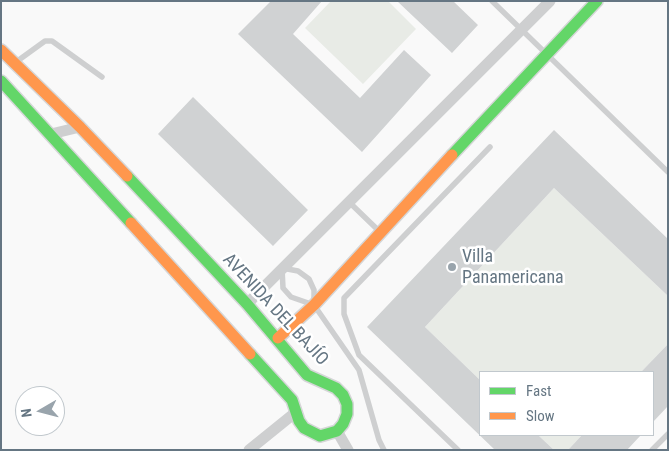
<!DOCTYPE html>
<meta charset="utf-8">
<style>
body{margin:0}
#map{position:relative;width:669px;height:451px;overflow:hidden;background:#f9f9f9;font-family:"Roboto Condensed",sans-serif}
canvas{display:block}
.frame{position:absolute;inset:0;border:2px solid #657683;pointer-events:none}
.legend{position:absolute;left:479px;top:371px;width:175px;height:65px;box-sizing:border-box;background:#fff;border:1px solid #c1c8cd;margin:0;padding:6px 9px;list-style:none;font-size:15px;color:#657683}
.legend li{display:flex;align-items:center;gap:10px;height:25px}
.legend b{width:25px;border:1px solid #c1c8cd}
.north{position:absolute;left:15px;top:386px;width:50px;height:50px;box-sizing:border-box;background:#fff;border:1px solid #c1c8cd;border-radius:50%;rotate:262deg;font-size:14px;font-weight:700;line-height:20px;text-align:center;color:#657683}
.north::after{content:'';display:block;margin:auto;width:18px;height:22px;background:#99a4ac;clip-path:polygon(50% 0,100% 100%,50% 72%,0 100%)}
</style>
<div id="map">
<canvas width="669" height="451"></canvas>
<div class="frame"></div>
<ul class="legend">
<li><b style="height:6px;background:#63d668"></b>Fast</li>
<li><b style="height:6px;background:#ff974d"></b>Slow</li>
</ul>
<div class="north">N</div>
</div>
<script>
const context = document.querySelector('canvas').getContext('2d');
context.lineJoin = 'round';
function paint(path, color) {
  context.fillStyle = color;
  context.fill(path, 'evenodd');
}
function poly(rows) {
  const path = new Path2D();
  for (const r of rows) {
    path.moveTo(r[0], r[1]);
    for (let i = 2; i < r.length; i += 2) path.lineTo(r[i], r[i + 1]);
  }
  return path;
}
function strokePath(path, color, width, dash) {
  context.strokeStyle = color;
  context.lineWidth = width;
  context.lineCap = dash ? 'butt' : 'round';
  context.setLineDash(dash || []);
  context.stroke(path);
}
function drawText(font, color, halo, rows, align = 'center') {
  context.font = font + ' "Roboto Condensed",sans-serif';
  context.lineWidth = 5;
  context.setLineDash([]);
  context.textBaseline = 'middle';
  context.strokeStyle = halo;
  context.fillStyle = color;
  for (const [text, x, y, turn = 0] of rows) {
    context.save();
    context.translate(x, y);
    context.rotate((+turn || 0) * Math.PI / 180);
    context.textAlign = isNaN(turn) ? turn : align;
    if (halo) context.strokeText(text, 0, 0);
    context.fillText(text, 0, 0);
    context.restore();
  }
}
paint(poly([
 [331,1,388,1,416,29,363,84,305,28],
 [554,188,668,296,668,344,641,372,480,372,480,380,425,327],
 [538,435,582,435,568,450,554,450]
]), '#e8ebe6');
paint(poly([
 [271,1,322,1,293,34,360,98,404,50,431,75,362,152,238,34],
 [397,1,453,1,478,25,452,53],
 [193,97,308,210,273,246,158,134],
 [554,130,668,239,668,296,554,188,425,327,480,380,480,435,538,435,554,450,495,450,367,327],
 [668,344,668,406,653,422,653,372,641,372],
 [582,435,641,435,627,450,568,450]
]), '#d0d2d3');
const fast = poly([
 [1,81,131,223],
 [452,155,597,1],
 [127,176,247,304,307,375,336,388,343,395,347,404,347,414,343,424,337,431,320,436,304,428,299,421,292,400,250,354]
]);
const slow = poly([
 [1,50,80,127,127,176],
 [131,223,250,354],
 [278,338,314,305,452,155]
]);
strokePath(fast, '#d5d6d7', 14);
strokePath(slow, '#d5d6d7', 14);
strokePath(poly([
 [492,1,668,172],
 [16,62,45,41,52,41,102,77],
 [349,202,378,230],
 [314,301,314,290,309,279,298,271,282,268,283,288,291,297,314,305,359,370,379,440,384,450],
 [458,450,359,355,344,314,344,298,490,147],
 [652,450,668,434]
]), '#cecfd0', 5.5);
strokePath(poly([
 [51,134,80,127],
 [247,304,550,1],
 [337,431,348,450],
 [249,450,296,412]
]), '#cecfd0', 11);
strokePath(fast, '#63d668', 11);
strokePath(slow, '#ff974d', 11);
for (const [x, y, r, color] of [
 [452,267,5,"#99a4ac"]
]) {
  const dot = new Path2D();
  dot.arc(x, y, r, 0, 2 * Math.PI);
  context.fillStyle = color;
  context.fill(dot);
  strokePath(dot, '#fff', 2);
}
drawText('18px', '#657683', '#fff', [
 ["Villa",462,257],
 ["Panamericana",462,278]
], 'left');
drawText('18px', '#657683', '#fff', [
 ["AVENIDA DEL BAJÍO",275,310,47]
]);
</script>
